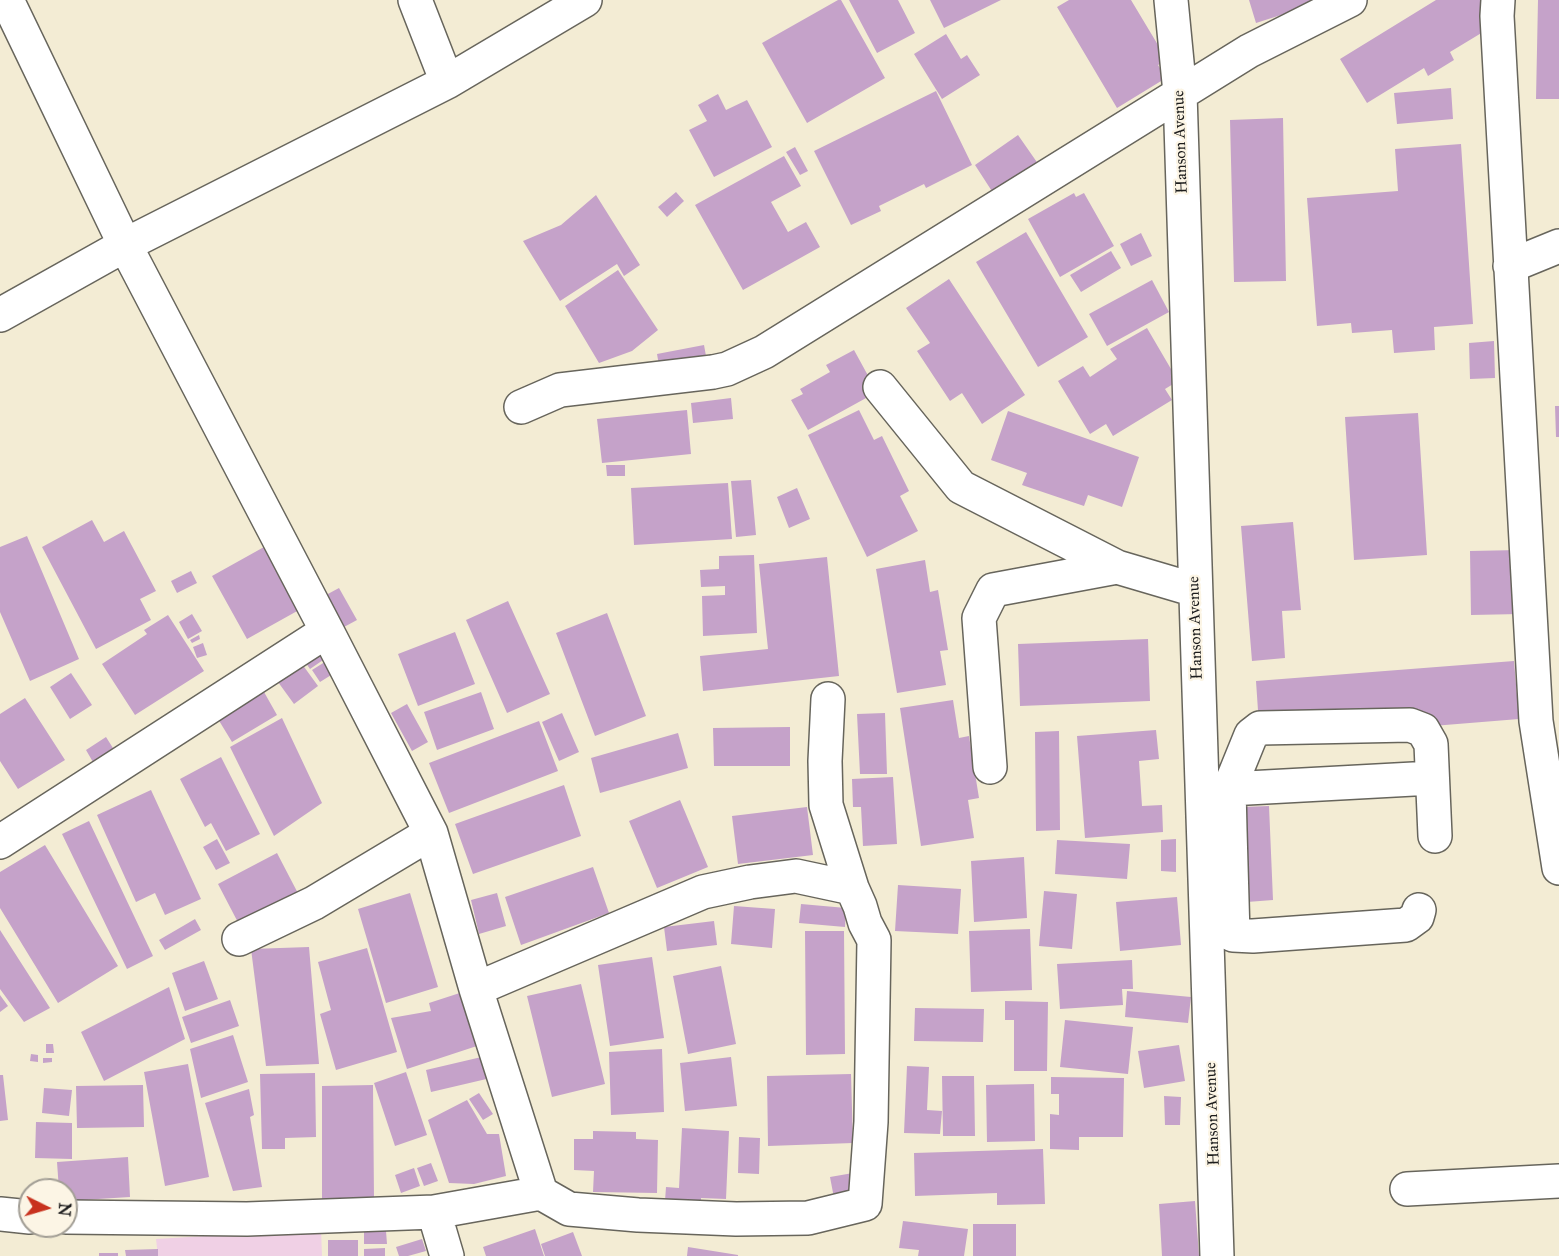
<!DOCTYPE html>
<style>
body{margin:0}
#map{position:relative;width:1559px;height:1256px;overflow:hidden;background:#f3ecd4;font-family:"IM FELL Great Primer",serif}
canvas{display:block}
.north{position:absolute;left:18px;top:1178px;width:60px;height:60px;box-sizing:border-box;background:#fcf5e5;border:2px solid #a29e95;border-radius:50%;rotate:95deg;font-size:16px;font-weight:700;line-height:24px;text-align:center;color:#1c1c1c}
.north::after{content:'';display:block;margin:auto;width:21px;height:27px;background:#c8321e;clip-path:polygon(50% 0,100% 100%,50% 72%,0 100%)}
</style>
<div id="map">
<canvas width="1559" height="1256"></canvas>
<div class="north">N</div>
</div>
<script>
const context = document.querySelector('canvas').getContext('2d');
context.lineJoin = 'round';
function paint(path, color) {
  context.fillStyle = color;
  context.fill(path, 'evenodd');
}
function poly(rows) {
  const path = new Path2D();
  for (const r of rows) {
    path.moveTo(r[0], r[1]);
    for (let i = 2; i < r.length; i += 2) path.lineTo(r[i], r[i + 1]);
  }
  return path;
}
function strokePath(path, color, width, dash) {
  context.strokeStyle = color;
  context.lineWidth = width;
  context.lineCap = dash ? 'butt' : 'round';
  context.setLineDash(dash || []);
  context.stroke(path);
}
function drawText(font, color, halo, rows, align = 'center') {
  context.font = font + ' "IM FELL Great Primer",serif';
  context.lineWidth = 4.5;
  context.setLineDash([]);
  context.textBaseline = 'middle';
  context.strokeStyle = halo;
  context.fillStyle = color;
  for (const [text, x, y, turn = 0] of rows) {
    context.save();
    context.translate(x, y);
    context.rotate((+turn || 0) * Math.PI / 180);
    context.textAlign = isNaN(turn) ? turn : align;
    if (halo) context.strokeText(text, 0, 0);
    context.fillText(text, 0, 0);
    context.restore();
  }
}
paint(poly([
 [321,1229,322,1256,158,1256,156,1239]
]), '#f0d0e5');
paint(poly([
 [838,0,841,0,885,78,807,123,762,43],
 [849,0,898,0,915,33,877,53],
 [930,0,1001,0,944,28],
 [1069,0,1131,0,1167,60,1158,65,1166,78,1117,108,1057,7],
 [1249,0,1328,0,1256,23],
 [1436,0,1485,0,1488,29,1450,52,1454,60,1428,76,1424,68,1367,103,1340,59],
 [1538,0,1559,0,1559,99,1536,99],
 [946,34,961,59,967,55,980,75,942,99,914,54],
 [1451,88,1453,119,1397,124,1394,93],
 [936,91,972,165,926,188,924,184,879,206,881,211,851,225,814,151],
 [718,94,726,110,747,100,772,147,714,177,689,130,707,121,698,105],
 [1283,118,1286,281,1234,282,1230,120],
 [1018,135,1041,168,997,199,975,165],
 [1461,144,1473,324,1434,327,1435,350,1394,353,1392,330,1352,333,1351,323,1317,326,1307,198,1398,191,1395,149],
 [795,147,808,171,800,175,786,152],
 [784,156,801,186,771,202,788,232,806,222,820,247,743,290,695,205],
 [676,192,684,201,667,217,658,207],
 [1074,193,1076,197,1084,193,1114,246,1060,277,1028,219],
 [596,195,640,265,624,276,617,264,560,301,523,241,561,225],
 [1026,232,1088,337,1038,367,976,262],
 [1141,233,1152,256,1131,266,1120,244],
 [1111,251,1121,268,1081,292,1070,275],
 [618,270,658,330,632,351,599,363,565,306],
 [949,279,1025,395,982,424,962,393,950,401,917,351,930,343,906,308],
 [1152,280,1169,312,1107,346,1089,314],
 [1147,328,1178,381,1165,389,1172,400,1113,436,1106,424,1090,434,1058,381,1083,366,1090,377,1117,359,1110,349],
 [1494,341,1495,378,1470,379,1469,343],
 [704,345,708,367,661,377,657,354],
 [854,350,877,392,808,430,791,400,803,394,800,389,830,372,826,365],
 [731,398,733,419,693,423,691,403],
 [1555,406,1559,406,1559,437,1556,437],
 [687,410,691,454,602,463,597,419],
 [859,410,874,440,882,436,909,491,900,496,918,531,867,557,808,435],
 [1008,411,1139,457,1122,507,1088,495,1084,506,1022,485,1027,473,991,460],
 [1418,413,1427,555,1354,560,1345,417],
 [606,465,625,465,625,476,607,476],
 [751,480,756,535,736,537,731,481],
 [728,483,732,539,634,545,631,488],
 [797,488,810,519,789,528,777,497],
 [92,520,104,542,124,531,156,591,140,599,151,620,96,649,42,547],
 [1293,522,1301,610,1282,611,1285,658,1252,661,1241,526],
 [27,536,79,659,30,681,0,612,0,547],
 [264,547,299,610,247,639,212,576],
 [1519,550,1520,614,1471,615,1470,551],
 [754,555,757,633,703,636,702,596,725,595,725,586,701,587,700,570,719,569,719,556],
 [827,557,839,676,703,691,700,656,768,649,759,564],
 [925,560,930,592,938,590,948,650,940,651,946,685,897,693,876,569],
 [191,571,197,583,177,593,171,581],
 [339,588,357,620,344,627,326,595],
 [508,601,550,694,507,713,466,620],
 [607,613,646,716,595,736,556,633],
 [192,614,202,631,188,639,179,622],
 [168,615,204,671,135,715,102,664,147,634,144,630],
 [455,632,475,684,418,706,398,654],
 [199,635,200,639,192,643,190,640],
 [1148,639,1150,701,1020,706,1018,644],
 [203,643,207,655,197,658,193,647],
 [319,648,326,658,310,669,303,659],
 [328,660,336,672,320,682,312,670],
 [1514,661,1519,719,1260,740,1256,681],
 [302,664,318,686,294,704,278,682],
 [71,673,92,705,70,719,50,687],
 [264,692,277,715,232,742,218,719],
 [481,692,494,729,437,750,424,712],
 [25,698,65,760,18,789,0,761,0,714],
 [953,700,959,738,969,736,979,798,968,800,974,838,921,846,900,708],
 [407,704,428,742,412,751,391,713],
 [562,713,579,752,559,761,542,722],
 [885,713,887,774,860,774,857,714],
 [282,718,322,803,274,836,230,747],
 [539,721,558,771,449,813,429,763],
 [790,727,790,766,714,766,713,728],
 [1156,730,1159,759,1139,761,1142,806,1162,805,1163,832,1085,838,1077,736],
 [1059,731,1060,830,1036,831,1035,732],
 [678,733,688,768,600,793,591,758],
 [106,737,118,756,97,769,86,750],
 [221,757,260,834,226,851,211,823,205,827,180,779],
 [893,777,897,844,863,846,861,807,853,807,852,779],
 [564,785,581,836,473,874,455,824],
 [151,790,201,899,165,915,155,893,136,902,97,815],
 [680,800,708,867,657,888,629,821],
 [1269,806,1273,900,1247,902,1242,807],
 [807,807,813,855,738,864,732,816],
 [89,821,153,956,127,969,62,834],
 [217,839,230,863,216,870,203,847],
 [1176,839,1176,872,1161,871,1161,840],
 [1057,840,1130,844,1127,879,1055,874],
 [45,845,118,966,58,1003,0,908,0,872],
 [277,853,302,901,243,932,218,884],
 [1024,857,1027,918,974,922,971,861],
 [593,867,609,913,521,945,505,897],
 [898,885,961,889,958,934,895,931],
 [1044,891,1077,894,1072,949,1039,946],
 [410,893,438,987,386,1003,358,909],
 [497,893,506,926,479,934,471,900],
 [1177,897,1181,945,1120,951,1116,902],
 [801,904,846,908,845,927,799,923],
 [734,906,775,909,772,948,731,944],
 [195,919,201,930,165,950,159,940],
 [714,921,717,945,667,951,664,927],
 [1030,929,1032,990,971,992,969,931],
 [0,930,50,1008,24,1022,0,989],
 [805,931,844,931,845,1054,806,1055],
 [309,947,319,1064,266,1066,251,949],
 [367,948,397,1052,336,1070,320,1014,331,1010,318,962],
 [652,957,664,1038,610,1046,598,965],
 [1132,960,1133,989,1122,989,1123,1005,1060,1009,1057,964],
 [204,961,218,999,185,1011,172,973],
 [721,966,736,1044,688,1054,673,976],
 [581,984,605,1084,552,1097,527,996],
 [169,987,185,1039,104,1081,81,1032],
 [469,990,486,1043,407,1069,391,1018,431,1011,429,1003],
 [1127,991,1191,997,1188,1023,1125,1017],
 [0,995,8,1006,0,1012],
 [230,1000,239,1026,191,1043,182,1017],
 [1005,1001,1048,1002,1047,1071,1014,1071,1014,1020,1005,1020],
 [915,1008,984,1009,983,1042,914,1041],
 [1065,1020,1133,1027,1128,1074,1060,1067],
 [233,1035,248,1082,201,1098,190,1049],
 [46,1044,53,1044,54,1053,46,1053],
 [1179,1045,1185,1081,1144,1088,1138,1051],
 [662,1049,664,1112,611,1115,609,1052],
 [31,1054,38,1055,38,1062,30,1061],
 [490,1055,495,1077,431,1092,426,1070],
 [731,1057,737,1106,685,1111,680,1063],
 [43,1058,52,1058,52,1062,43,1063],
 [188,1064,209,1177,165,1186,144,1072],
 [907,1066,929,1067,927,1110,942,1111,940,1134,904,1133],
 [406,1072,427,1135,395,1146,374,1083],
 [315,1073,316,1137,285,1138,285,1149,262,1149,260,1074],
 [851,1074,853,1143,768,1146,767,1076],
 [0,1075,3,1075,8,1120,0,1121],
 [942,1076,974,1076,975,1136,943,1136],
 [1051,1077,1124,1078,1123,1137,1079,1137,1079,1150,1050,1149,1050,1114,1059,1115,1059,1094,1051,1094],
 [1034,1084,1035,1141,987,1142,986,1085],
 [143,1085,144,1127,77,1128,76,1086],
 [373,1085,374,1199,322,1200,322,1086],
 [44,1088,72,1090,69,1116,42,1113],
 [249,1089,254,1115,250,1117,262,1187,233,1191,205,1103],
 [479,1093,493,1114,483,1120,469,1099],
 [1164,1096,1181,1097,1180,1125,1165,1125],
 [467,1100,487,1134,499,1134,506,1176,474,1184,449,1183,428,1120],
 [36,1122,72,1123,72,1159,35,1158],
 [682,1128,729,1131,726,1199,701,1198,701,1203,665,1201,666,1187,679,1188],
 [593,1131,636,1132,636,1139,658,1140,657,1193,593,1192,594,1171,574,1170,574,1139,593,1139],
 [739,1137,760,1138,759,1174,738,1173],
 [1043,1149,1045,1204,997,1205,997,1193,915,1196,914,1153],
 [128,1157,130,1197,66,1201,66,1190,59,1190,57,1162],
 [431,1163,438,1181,424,1186,417,1168],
 [414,1168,420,1186,401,1193,395,1175],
 [853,1173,858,1193,834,1198,830,1177],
 [1195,1201,1199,1256,1162,1256,1159,1204],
 [903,1221,968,1229,964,1256,918,1256,919,1250,899,1248],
 [973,1224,1016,1224,1016,1256,973,1256],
 [535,1229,544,1256,486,1256,483,1247],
 [364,1231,386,1231,387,1244,364,1244],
 [573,1232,582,1256,545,1256,541,1244],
 [422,1239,426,1251,408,1256,399,1256,396,1247],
 [328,1240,358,1240,358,1256,328,1256],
 [688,1247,738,1255,738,1256,687,1256],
 [385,1248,385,1256,364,1256,364,1249],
 [158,1249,158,1256,126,1256,125,1250],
 [99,1253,118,1253,118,1256,99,1256]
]), '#c5a2c9');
const minor = poly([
 [7,0,125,245,327,631,431,833,476,989,541,1193,569,1209,638,1215,736,1219,808,1218,865,1204,871,1122,874,940,865,923,860,906,852,888,826,805,825,761,828,699],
 [415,0,447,82],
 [1171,0,1180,93,1217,1256],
 [1498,0,1497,16,1536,721,1559,868],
 [1510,266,1559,246],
 [0,315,125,245,447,82,585,0],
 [880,387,961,487,1117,567,1195,590],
 [521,407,560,390,713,372,727,369,764,352,1249,51,1350,0],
 [990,767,979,618,993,590,1117,567],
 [1229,789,1432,778],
 [1230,830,1229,789,1251,735,1260,728,1410,725,1423,730,1431,744,1435,836],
 [1211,834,1230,830,1233,935,1253,936,1406,925,1417,917,1419,910],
 [0,842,327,631],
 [239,939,314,903,431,833],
 [476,989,703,892,750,882,796,876,852,888],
 [1407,1189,1559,1181],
 [434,1212,447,1256],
 [0,1214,30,1217],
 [66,1217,247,1219,434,1212,541,1193]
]);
strokePath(minor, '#67655c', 36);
strokePath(minor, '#fff', 33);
drawText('16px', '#1c1c1c', '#fcf5e5', [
 ["Hanson Avenue",1181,142,-92],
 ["Hanson Avenue",1196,628,-92],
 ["Hanson Avenue",1213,1114,-92]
]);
</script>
